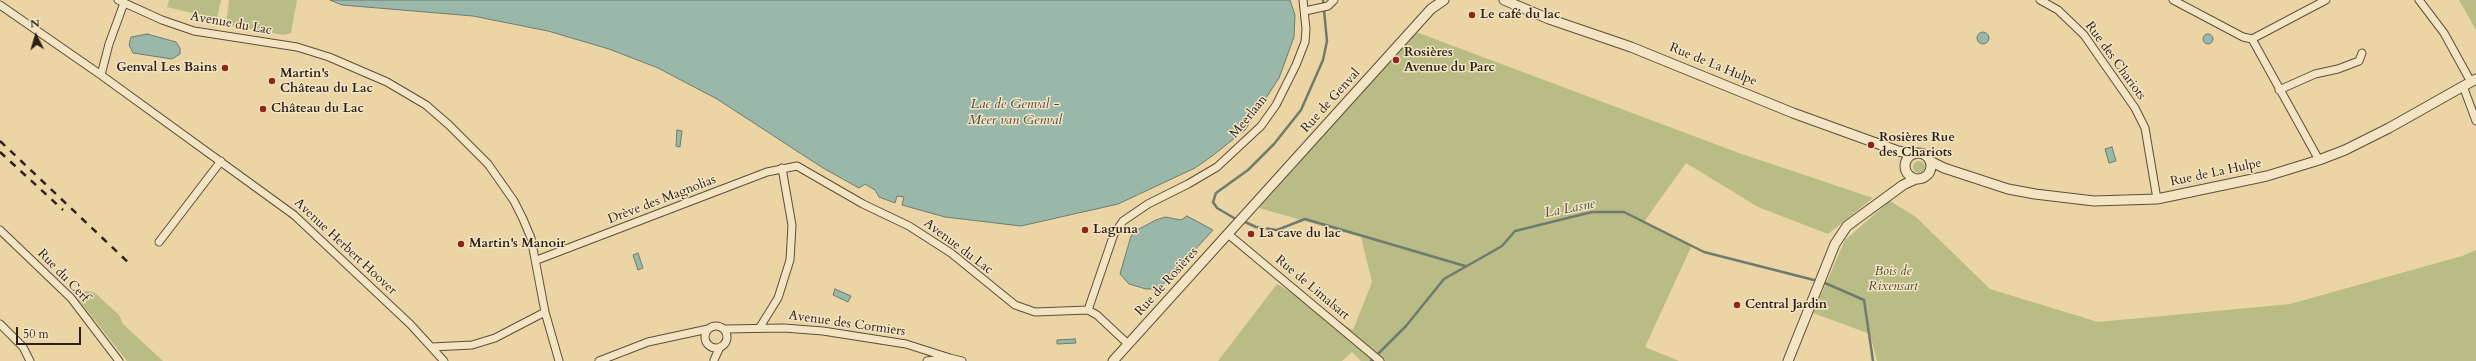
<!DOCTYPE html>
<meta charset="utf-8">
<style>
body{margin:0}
#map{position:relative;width:2476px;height:361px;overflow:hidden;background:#ecd5a5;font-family:Cardo,serif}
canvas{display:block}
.north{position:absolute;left:16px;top:16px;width:40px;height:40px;-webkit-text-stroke:3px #f3e4c4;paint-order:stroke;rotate:355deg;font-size:11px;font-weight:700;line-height:16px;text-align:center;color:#2d2017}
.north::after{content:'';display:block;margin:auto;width:14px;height:18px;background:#2d2017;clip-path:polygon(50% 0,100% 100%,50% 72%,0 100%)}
.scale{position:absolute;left:16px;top:327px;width:65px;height:18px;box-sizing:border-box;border:2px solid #2d2017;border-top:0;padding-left:5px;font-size:12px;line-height:14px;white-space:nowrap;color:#2d2017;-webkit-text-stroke:3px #f3e4c4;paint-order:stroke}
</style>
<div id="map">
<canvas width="2476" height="361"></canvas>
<div class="north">N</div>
<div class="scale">50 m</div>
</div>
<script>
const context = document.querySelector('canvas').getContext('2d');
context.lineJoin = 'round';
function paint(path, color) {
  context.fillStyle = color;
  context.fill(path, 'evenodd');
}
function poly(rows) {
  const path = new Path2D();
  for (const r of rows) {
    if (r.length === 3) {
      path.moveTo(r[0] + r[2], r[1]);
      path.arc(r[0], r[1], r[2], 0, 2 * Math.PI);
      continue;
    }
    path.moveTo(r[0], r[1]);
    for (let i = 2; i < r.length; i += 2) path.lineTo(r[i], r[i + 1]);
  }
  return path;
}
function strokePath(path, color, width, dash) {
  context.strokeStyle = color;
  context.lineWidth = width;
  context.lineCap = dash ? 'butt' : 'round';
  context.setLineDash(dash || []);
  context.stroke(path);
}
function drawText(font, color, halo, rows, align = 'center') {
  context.font = font + ' Cardo,serif';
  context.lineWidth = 3;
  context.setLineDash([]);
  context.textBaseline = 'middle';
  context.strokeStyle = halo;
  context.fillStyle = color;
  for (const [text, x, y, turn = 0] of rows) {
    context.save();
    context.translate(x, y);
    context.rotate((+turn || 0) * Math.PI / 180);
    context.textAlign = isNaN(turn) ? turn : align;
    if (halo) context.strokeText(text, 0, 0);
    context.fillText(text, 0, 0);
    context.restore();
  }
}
paint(poly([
 [169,0,221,0,217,19,167,7],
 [229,0,297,0,291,33,283,35,226,25],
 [2459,0,2476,0,2476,30],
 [1408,29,1739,153,1873,198,1828,234,1758,207,1686,163,1644,222,1692,245,1645,347,1679,361,1361,361,1352,352,1342,361,1218,361,1277,284,1353,330,1372,282,1361,237,1259,208],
 [1919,167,6],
 [1890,201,1916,217,1990,289,2098,322,2290,304,2462,256,2476,250,2476,361,1877,361,1870,334,1813,313,1845,240],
 [85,291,94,292,119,315,123,324,163,361,127,361,78,299]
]), '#b9bd85');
const water = poly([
 [330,0,1290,0,1295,15,1294,37,1279,78,1245,130,1212,156,1195,168,1118,204,1021,226,945,217,902,205,904,197,897,196,895,203,879,197,875,190,865,184,859,188,823,168,717,99,658,68,609,49,548,31,473,16,342,5,330,0],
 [1983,38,6],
 [147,34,176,42,180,48,180,54,172,59,133,53,129,45,131,37,147,34],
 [2208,39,5],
 [677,130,682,131,680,147,676,146,677,130],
 [2112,147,2116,161,2109,163,2105,149,2112,147],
 [1187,216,1213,230,1159,289,1146,289,1129,284,1120,274,1131,236,1135,231,1156,220,1165,217,1181,220,1187,216],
 [638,253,643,268,638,270,633,255,638,253],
 [835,289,851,296,848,302,833,295,835,289],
 [1075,339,1076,343,1057,344,1057,340,1075,339]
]);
paint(water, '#99b8aa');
strokePath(water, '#6e7b6f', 1);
strokePath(poly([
 [1234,218,1217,208,1213,202,1216,193,1248,170,1274,144,1301,110,1323,60,1327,41,1323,0],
 [1245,222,1256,227,1277,230,1305,219,1465,266],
 [1825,283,1864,300,1873,361],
 [1371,361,1406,326,1444,279,1502,246,1515,231,1592,212,1624,212,1704,252,1814,280]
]), '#6e7b6f', 2.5);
const minor = poly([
 [118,0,162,20,194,31,297,47,329,57,387,82,426,105,449,125,488,164,514,201,523,219,531,238,545,312,559,361],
 [2040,0,2058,10,2084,35,2135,108,2145,128,2157,199],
 [2173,0,2243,37,2252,39,2326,0],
 [2419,0,2444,33,2471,82],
 [0,5,101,75,294,215,410,324,444,361],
 [1305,11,1328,6,1334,0],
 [2252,39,2319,160],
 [101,75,109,44,124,3],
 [2463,86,2476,121],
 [2279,90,2315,74,2338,69,2359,61,2362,53],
 [0,230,71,298,119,361],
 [1228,234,1380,361],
 [159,242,221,161],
 [537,260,767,172,797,166,863,204,909,226,951,253,1015,305,1035,312,1088,310,1097,315,1128,344],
 [1088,310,1114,234,1123,221,1148,204,1188,184,1217,167,1261,126,1276,105,1296,65,1305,42,1306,29,1303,0],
 [0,324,23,347,30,361],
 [716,337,11],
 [760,327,778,298,790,260,792,225,782,168],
 [725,329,784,328,823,331,906,344,950,358],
 [432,347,472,345,495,338,545,312],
 [714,360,720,347],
 [599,361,648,342,708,329],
 [927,361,950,358,962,361]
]);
const tertiary = poly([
 [1504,0,1549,19,1631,47,1793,113,1898,151,1914,154],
 [1918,166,13],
 [1930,161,1944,168,2008,189,2035,194,2094,201,2157,199,2267,176,2319,160,2345,150,2389,128,2476,79],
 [1113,361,1431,9,1444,0],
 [1788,361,1835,244,1847,226,1903,185,1916,179]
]);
strokePath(minor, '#5d4d3a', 9);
strokePath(tertiary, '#5d4d3a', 11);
strokePath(minor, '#f3e4c4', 7);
strokePath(tertiary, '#f3e4c4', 9);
strokePath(poly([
 [0,141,132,266],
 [0,152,63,210]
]), '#2d2017', 2.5, [7, 7]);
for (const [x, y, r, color] of [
 [1472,15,4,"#8f2418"],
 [1396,60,4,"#8f2418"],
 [225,68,4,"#8f2418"],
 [272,81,4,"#8f2418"],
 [263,109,4,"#8f2418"],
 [1871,145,4,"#8f2418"],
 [1085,230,4,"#8f2418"],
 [1251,234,4,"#8f2418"],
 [461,244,4,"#8f2418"],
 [1737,305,4,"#8f2418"]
]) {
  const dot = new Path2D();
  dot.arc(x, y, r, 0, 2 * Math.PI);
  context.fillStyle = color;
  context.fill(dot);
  strokePath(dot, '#f3e4c4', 1.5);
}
drawText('bold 13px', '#2d2017', '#f3e4c4', [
 ["Le café du lac",1480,15],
 ["Rosières",1404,53],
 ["Avenue du Parc",1404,68],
 ["Genval Les Bains",217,68,"right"],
 ["Martin's",280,74],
 ["Château du Lac",280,89],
 ["Château du Lac",271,109],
 ["Rosières Rue",1879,138],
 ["des Chariots",1879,153],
 ["Laguna",1093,230],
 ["La cave du lac",1259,234],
 ["Martin's Manoir",469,244],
 ["Central Jardin",1745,305]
], 'left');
drawText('13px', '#2d2017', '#f3e4c4', [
 ["Avenue du Lac",231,24,10],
 ["Rue des Chariots",2115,61,54],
 ["Rue de La Hulpe",1713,65,22],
 ["Rue de Genval",1331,101,-48],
 ["Meerlaan",1249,117,-51],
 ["Rue de La Hulpe",2216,173,-12],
 ["Drève des Magnolias",662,200,-21],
 ["Avenue Herbert Hoover",345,247,43],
 ["Avenue du Lac",958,247,37],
 ["Rue du Cerf",63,276,46],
 ["Rue de Rosières",1167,282,-48],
 ["Rue de Limalsart",1312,288,40],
 ["Avenue des Cormiers",847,324,8]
]);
drawText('italic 13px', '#504732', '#f3e4c4', [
 ["Bois de",1893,272],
 ["Rixensart",1893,287]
]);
drawText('italic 14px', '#4d4e43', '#f3e4c4', [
 ["Lac de Genval -",1015,105],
 ["Meer van Genval",1015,121],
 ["La Lasne",1570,209,-11]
]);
</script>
